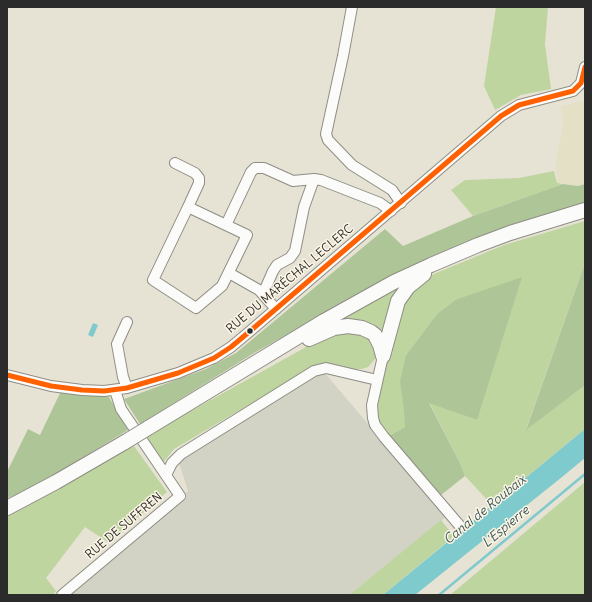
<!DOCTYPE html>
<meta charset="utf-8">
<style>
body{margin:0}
#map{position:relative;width:592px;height:602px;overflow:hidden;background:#e7e3d4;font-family:Delius,sans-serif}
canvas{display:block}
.frame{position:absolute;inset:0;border:8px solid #2b2b2b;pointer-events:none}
</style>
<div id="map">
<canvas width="592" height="602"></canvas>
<div class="frame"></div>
</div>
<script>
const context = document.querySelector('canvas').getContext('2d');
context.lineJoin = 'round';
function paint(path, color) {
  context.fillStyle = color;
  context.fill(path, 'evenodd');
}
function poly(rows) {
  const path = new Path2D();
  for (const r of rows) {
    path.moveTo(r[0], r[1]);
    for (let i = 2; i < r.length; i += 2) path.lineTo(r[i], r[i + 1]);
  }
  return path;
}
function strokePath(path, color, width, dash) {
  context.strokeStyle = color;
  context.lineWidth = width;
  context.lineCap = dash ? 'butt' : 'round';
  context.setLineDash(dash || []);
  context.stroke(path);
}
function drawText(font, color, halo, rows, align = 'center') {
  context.font = font + ' Delius,sans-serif';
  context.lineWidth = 3;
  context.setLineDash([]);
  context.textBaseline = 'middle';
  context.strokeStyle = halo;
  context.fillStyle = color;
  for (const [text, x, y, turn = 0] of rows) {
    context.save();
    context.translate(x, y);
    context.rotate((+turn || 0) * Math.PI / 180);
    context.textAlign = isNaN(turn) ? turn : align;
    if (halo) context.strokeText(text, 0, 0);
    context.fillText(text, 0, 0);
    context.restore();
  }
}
paint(poly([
 [585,101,585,184,578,186,557,183,556,161,563,125,561,106]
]), '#e3e0c6');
paint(poly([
 [322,370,447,516,349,595,70,595,77,585,188,491,178,460]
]), '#d3d3c5');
paint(poly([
 [496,7,548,7,545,44,551,89,521,95,495,110,484,86],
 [554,171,557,183,563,184,473,216,451,190,465,180,519,178],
 [585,221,585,263,526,429,584,386,585,429,492,505,465,476,459,461,429,402,477,420,455,300,437,314,406,355,405,427,389,436,379,422,377,406,391,338,399,308,424,278,504,245],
 [398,287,400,289,385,335,334,322],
 [352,331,367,335,377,349,375,359,368,367,362,369,349,369,304,372,174,449,163,463,146,436,315,342,336,333],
 [134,446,167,492,109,543,85,527,46,578,56,591,53,595,7,595,7,516],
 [585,482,585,595,450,595],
 [441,520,454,536,383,595,349,595]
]), '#bfd5a0');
paint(poly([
 [563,184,578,186,585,184,585,203,516,223,404,269,254,353,140,424,124,399,206,369,236,353,385,229,403,246,473,216],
 [585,263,585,387,584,386,526,430],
 [522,277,477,420,429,403,459,461,465,476,441,495,389,436,405,427,404,410,400,381,406,355,437,314,455,300],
 [61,391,109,397,128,430,64,469,16,495,7,498,7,472,28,429,40,435]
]), '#aec598');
paint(poly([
 [93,323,98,325,93,337,88,335],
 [585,429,585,458,562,477,415,595,383,595]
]), '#7fcacc');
strokePath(poly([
 [439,595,585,474]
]), '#7fcacc', 2.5);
const minor = poly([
 [352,7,343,56,326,134,328,140,352,165,392,190,401,203],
 [175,163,195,173,199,178,199,183,188,207],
 [188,207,247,235,222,286,196,308,153,280,188,207],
 [226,225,251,172,255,168,264,168,293,181,314,179],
 [229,273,259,290,276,309],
 [266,297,266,287,273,271,277,265,290,258,295,251,304,207,314,179,321,180,380,203,391,211],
 [127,322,117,344,123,377,127,388],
 [383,356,372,405,373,418,375,425,384,437,460,526],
 [7,375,51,386,82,390,104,391,127,388,178,373,214,358,231,347,249,332,501,116,519,105,573,91,581,83,585,67],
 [166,475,172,463,181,454,314,371,326,368,377,380],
 [62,595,180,496,121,409,115,390]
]);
const highway = poly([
 [309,339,334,328,348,326,362,328,371,332,375,335,380,345,383,356],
 [383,356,398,301,408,287,424,274],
 [148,428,324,321,394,282,431,265,478,245,510,233,585,210],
 [7,508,56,482,125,442]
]);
strokePath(minor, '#8e8d85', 12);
strokePath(highway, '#8e8d85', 16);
strokePath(minor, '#fbfbf9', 10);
strokePath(highway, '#fbfbf9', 14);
const highwayBridge = poly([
 [125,442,148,428]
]);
strokePath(highwayBridge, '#8e8d85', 16, []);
strokePath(highwayBridge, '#fbfbf9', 14);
strokePath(poly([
 [7,375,51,386,82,390,104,391,127,388,178,373,214,358,231,347,249,332,501,116,519,105,573,91,581,83,585,67]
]), '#ff6000', 5);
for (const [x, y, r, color] of [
 [250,331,3.5,"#2b2b2b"]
]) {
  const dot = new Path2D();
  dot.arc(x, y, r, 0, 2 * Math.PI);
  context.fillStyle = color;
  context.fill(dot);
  strokePath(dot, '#fcf5e5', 1.5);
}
drawText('12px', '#2b2b2b', '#fcf5e5', [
 ["RUE DU MARÉCHAL LECLERC",290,279,-40],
 ["RUE DE SUFFREN",124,526,-40]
]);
drawText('italic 13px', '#37585a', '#fcf5e5', [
 ["Canal de Roubaix",485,510,-39],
 ["L'Espierre",506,527,-40]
]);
</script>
